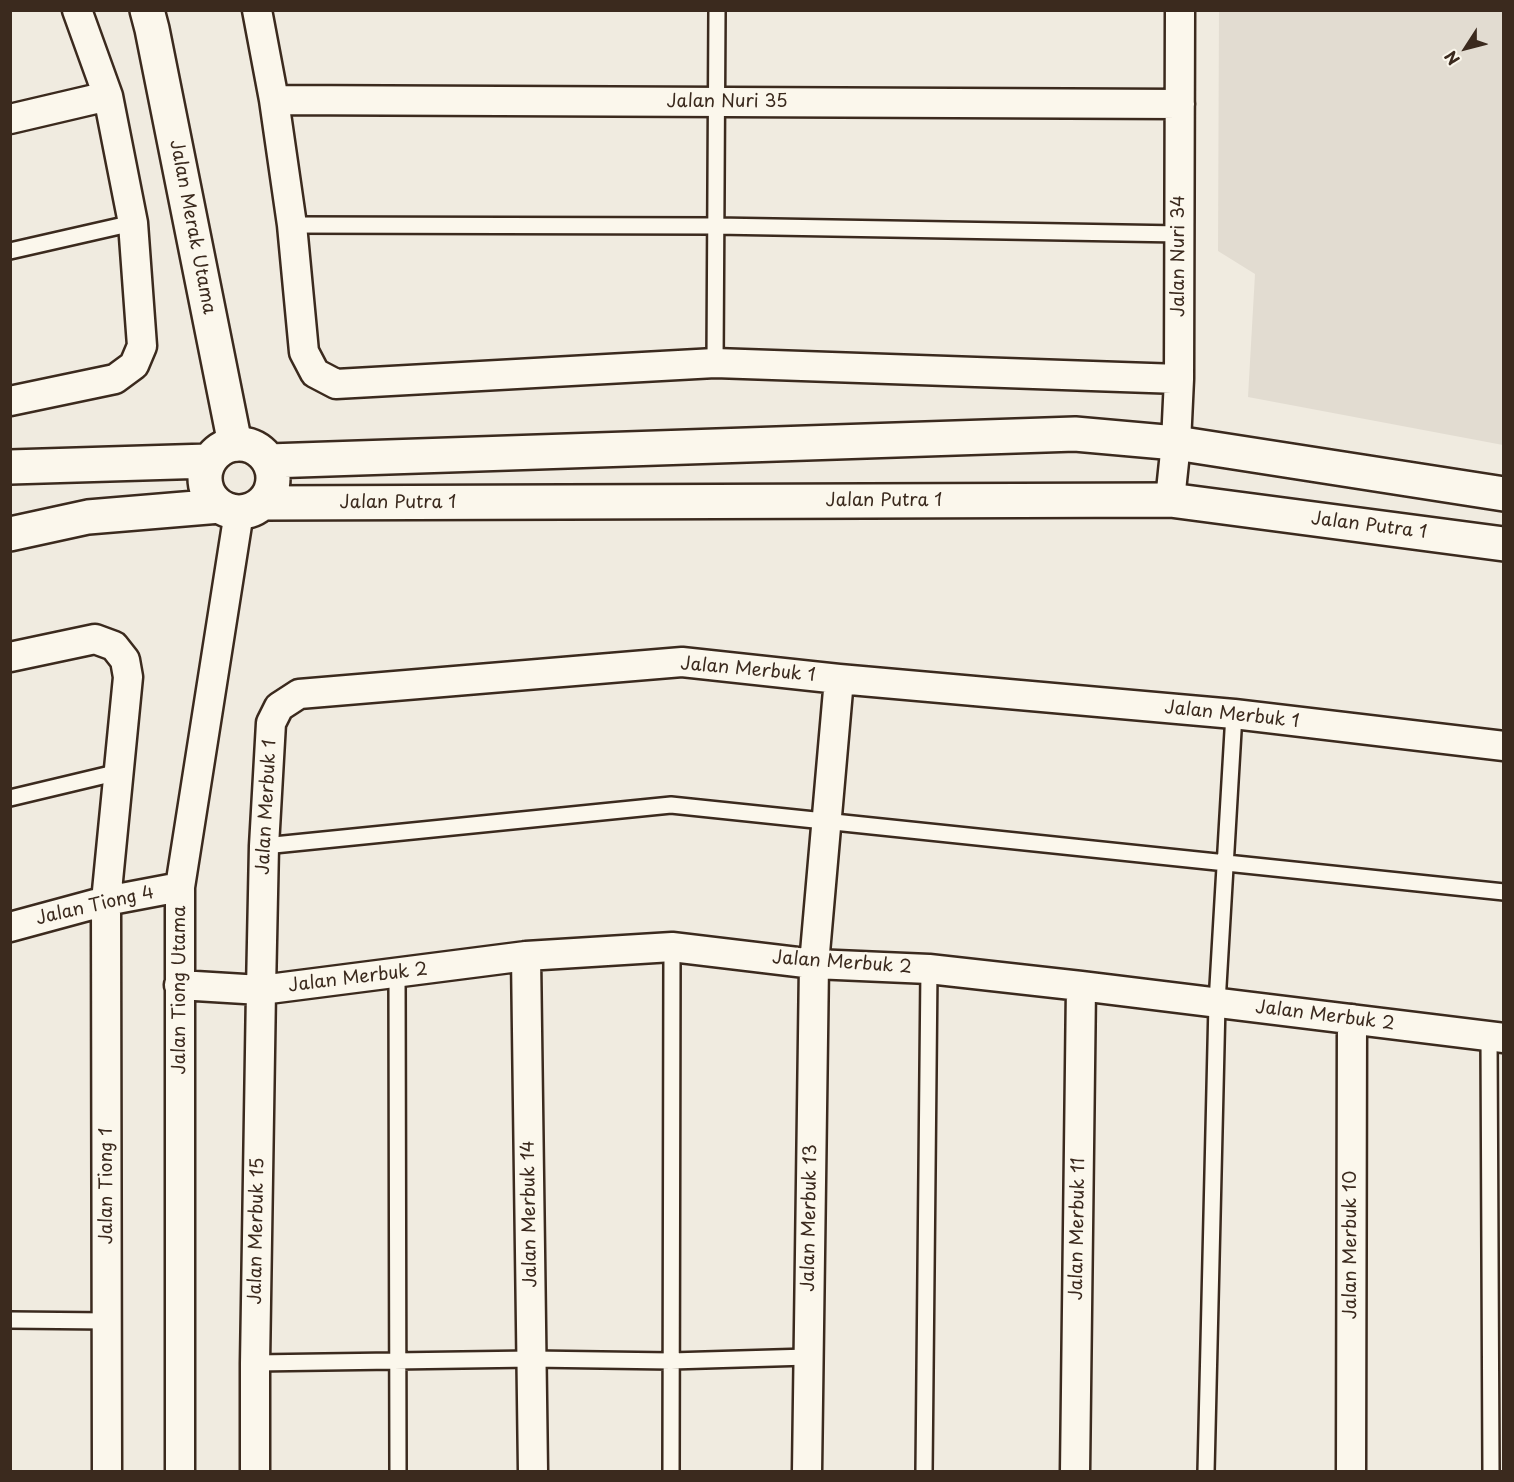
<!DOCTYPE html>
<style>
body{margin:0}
#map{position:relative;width:1514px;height:1482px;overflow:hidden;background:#f0ebe0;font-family:"Playpen Sans",sans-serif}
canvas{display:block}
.frame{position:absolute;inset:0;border:12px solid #3b2a1e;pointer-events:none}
.north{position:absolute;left:1436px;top:18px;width:60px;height:60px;-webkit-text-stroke:4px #fbf7ec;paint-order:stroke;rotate:234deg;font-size:16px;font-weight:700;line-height:24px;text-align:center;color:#3b2a1e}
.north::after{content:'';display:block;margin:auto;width:21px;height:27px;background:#3b2a1e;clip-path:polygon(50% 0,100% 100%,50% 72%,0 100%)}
</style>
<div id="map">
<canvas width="1514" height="1482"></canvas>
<div class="frame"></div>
<div class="north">N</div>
</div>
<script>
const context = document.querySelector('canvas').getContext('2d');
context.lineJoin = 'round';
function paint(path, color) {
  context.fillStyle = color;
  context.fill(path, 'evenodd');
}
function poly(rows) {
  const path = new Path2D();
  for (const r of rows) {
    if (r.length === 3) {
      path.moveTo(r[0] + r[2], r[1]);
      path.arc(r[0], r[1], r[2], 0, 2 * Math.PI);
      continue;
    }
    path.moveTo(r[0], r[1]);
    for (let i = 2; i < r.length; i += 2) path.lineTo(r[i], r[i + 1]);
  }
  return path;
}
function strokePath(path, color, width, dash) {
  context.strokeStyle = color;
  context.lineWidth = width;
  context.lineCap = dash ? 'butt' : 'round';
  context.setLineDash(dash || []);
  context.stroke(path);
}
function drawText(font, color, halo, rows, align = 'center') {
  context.font = font + ' "Playpen Sans",sans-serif';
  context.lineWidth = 4.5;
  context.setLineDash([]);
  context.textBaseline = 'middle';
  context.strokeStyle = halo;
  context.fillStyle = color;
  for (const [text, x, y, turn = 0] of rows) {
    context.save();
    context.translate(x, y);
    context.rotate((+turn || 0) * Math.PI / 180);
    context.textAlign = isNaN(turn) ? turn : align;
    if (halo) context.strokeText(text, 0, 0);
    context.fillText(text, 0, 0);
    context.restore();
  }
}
paint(poly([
 [1219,11,1503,11,1503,445,1248,397,1255,274,1218,251]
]), '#e2dcd1');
const service = poly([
 [292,225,716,226,1180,234],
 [10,251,133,223],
 [715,363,717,10],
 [10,798,119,772],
 [264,846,671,805,1504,892],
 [397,973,398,1472],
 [1489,1036,1491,1472],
 [10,1320,107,1321],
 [255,1363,532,1359,671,1361,808,1357],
 [671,1472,672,947],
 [924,1472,929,969],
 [1206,1472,1217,1003,1234,714]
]);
const minor = poly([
 [257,10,274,100,292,225,304,352,315,373,336,384,715,363,1179,379],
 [274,100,1180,104],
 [10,119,108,96],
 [10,401,115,379,134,365,142,346,133,223,108,96,77,10],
 [1170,500,1176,443,1179,379,1180,10],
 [10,657,95,639,114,646,125,660,128,677,106,901,107,1472],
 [10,927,106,901,180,887],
 [526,956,533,1472],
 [179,985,261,990,526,956,672,947,814,964,929,969,1081,986,1504,1038],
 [180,1472,180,887,239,512],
 [255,1472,255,1363,261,990,264,846,271,723,279,707,299,694,682,662,839,679,1234,714,1504,746],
 [807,1472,814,964,839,679],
 [1075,1472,1081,986],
 [1351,1472,1352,1019]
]);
const tertiary = poly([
 [147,10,152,29,235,444]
]);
const secondary = poly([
 [239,478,34],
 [269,461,1075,434,1176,443,1504,494],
 [10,467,209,461],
 [262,503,1170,500,1504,544],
 [10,534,88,517,220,506]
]);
strokePath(service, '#3b2a1e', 20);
strokePath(minor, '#3b2a1e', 33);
strokePath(tertiary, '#3b2a1e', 38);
strokePath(secondary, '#3b2a1e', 38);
strokePath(service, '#fbf7ec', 15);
strokePath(minor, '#fbf7ec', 28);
strokePath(tertiary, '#fbf7ec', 33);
strokePath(secondary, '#fbf7ec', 33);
drawText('18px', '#3b2a1e', '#fbf7ec', [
 ["Jalan Nuri 35",727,102],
 ["Jalan Merak Utama",192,227,79],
 ["Jalan Nuri 34",1179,256,-90],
 ["Jalan Putra 1",884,501],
 ["Jalan Putra 1",398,503],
 ["Jalan Putra 1",1369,526,7],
 ["Jalan Merbuk 1",748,670,5],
 ["Jalan Merbuk 1",1232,715,6],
 ["Jalan Merbuk 1",267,807,-87],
 ["Jalan Tiong 4",95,906,-13],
 ["Jalan Merbuk 2",842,963,4],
 ["Jalan Merbuk 2",358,978,-7],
 ["Jalan Tiong Utama",180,990,-90],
 ["Jalan Merbuk 2",1325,1016,7],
 ["Jalan Tiong 1",107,1186,-90],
 ["Jalan Merbuk 14",530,1214,-91],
 ["Jalan Merbuk 13",810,1218,-89],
 ["Jalan Merbuk 11",1078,1229,-89],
 ["Jalan Merbuk 15",257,1231,-89],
 ["Jalan Merbuk 10",1351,1245,-90]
]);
</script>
